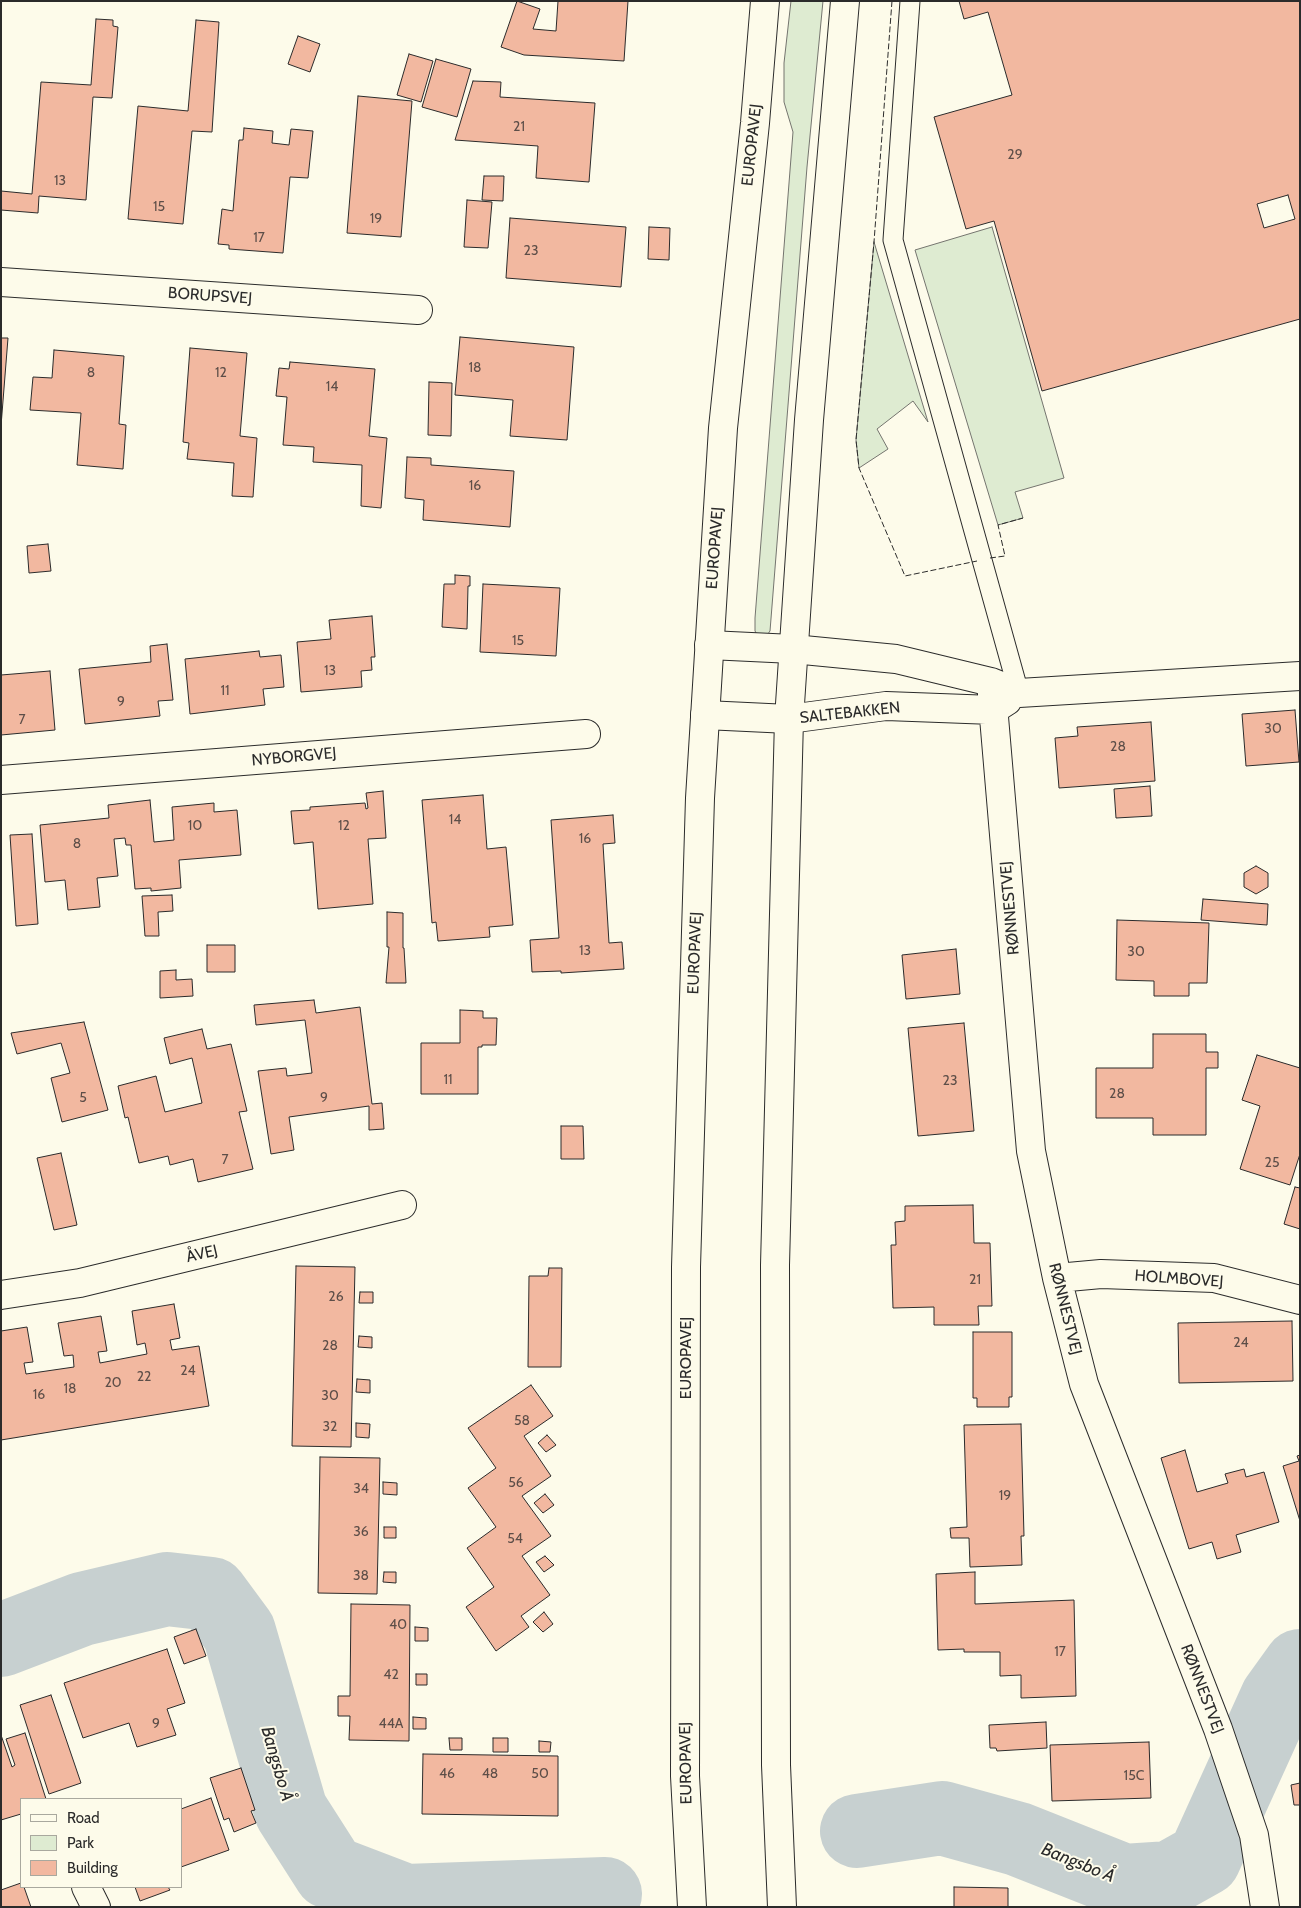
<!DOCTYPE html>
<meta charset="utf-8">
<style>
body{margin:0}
#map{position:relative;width:1301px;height:1908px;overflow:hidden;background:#fdfbea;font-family:Cabin,sans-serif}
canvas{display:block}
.frame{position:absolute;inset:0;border:2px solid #2b2b2b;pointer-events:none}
.legend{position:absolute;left:20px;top:1798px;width:162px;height:90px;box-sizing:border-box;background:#fdfbea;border:1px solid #a9a89e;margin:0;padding:6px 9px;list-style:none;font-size:15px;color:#2b2b2b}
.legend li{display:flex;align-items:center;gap:10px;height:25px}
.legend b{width:25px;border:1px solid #a9a89e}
</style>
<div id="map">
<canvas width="1301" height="1908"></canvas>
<div class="frame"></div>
<ul class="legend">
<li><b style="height:6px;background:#fdfbea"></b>Road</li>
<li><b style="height:14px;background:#deebd1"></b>Park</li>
<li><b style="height:14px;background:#f2b8a0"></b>Building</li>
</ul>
</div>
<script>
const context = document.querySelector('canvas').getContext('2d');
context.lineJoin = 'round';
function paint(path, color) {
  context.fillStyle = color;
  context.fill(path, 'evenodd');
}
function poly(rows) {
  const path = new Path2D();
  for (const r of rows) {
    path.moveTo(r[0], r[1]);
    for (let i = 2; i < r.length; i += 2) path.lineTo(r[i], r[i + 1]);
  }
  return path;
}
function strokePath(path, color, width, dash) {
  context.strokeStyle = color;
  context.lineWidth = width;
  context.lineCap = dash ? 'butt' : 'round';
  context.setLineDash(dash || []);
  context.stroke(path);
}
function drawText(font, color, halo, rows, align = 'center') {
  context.font = font + ' Cabin,sans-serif';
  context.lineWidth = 4;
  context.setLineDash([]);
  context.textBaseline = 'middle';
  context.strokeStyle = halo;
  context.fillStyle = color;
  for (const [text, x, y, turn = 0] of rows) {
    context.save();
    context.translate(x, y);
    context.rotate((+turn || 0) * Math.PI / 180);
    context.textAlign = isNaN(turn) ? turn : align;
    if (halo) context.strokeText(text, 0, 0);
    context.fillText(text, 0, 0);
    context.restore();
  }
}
const green = poly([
 [791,1,823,1,807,167,770,631,765,638,759,638,755,631,755,618,793,132,784,102,784,63,791,1],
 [992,227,1064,478,1015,492,1023,518,998,525,915,250,992,227],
 [874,242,928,422,913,401,877,429,888,449,859,468,856,440,874,242]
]);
paint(green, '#deebd1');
strokePath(green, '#74746e', 1);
strokePath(poly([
 [1,1640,82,1609,167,1589,211,1594,239,1632,291,1811,330,1872,406,1901,605,1894],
 [857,1831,942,1818,1018,1839,1124,1881,1170,1878,1204,1859,1277,1698,1300,1666]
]), '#c7d0d0', 74);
const building = poly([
 [517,1,540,9,533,29,556,31,558,1,628,1,624,61,524,55,501,47,517,1],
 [959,1,1300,1,1300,319,1042,391,994,221,966,229,934,117,1012,95,988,12,964,19,959,1],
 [1288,195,1295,219,1264,228,1257,204,1288,195],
 [96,19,113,20,113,26,118,27,112,98,93,97,86,200,39,196,38,213,1,210,1,191,32,194,41,82,91,85,96,19],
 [196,20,219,22,212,132,192,131,183,224,128,219,138,106,188,111,196,20],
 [298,36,320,44,310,72,288,64,298,36],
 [409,54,433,61,421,102,397,95,409,54],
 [436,59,471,69,457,117,422,107,436,59],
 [473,81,501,82,500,97,595,103,589,182,536,178,538,146,455,140,473,81],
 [358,96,412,101,401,237,347,233,358,96],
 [244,128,273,131,272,143,289,145,291,129,313,131,308,178,290,177,283,253,229,249,229,245,218,244,222,209,233,211,239,140,243,140,244,128],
 [484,176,504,176,503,201,482,200,484,176],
 [467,200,492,202,488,248,464,247,467,200],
 [510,218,626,227,621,287,506,278,510,218],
 [649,227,670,228,669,260,648,259,649,227],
 [460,337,574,347,567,440,510,436,513,400,455,395,460,337],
 [1,338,8,338,1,426,1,338],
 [190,348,247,353,240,436,257,438,253,497,232,496,234,463,187,459,189,443,183,442,190,348],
 [54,350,124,356,119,424,126,425,123,469,77,465,81,413,30,410,33,377,52,378,54,350],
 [290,362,375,369,369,436,387,438,381,508,361,506,362,465,313,462,314,447,283,445,287,397,276,396,279,368,289,369,290,362],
 [429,382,452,383,451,436,428,435,429,382],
 [407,457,431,458,431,465,514,471,510,527,423,520,424,500,405,498,407,457],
 [48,544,51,571,29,573,27,546,48,544],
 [455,575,470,576,470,586,468,586,467,629,442,627,444,584,455,584,455,575],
 [483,584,560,588,556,656,480,652,483,584],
 [372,616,375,657,371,657,372,670,361,671,362,687,301,692,297,642,331,639,329,620,372,616],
 [167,644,173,700,158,701,160,716,85,724,79,669,151,662,150,646,167,644],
 [259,651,260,657,281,655,284,687,263,689,265,705,190,714,185,659,259,651],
 [50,671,55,730,1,735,1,675,50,671],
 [1295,710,1299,762,1246,766,1242,714,1295,710],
 [1151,722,1155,781,1059,788,1055,738,1078,736,1077,727,1151,722],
 [1150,786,1152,816,1116,818,1114,789,1150,786],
 [383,791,386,838,368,839,373,904,318,909,313,842,294,844,291,811,310,810,310,807,365,803,366,809,368,808,366,793,383,791],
 [483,795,487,849,506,847,513,925,489,927,490,937,438,941,436,922,432,923,422,800,483,795],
 [150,800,154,842,174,840,172,807,214,803,214,812,237,810,241,855,179,860,181,888,151,891,151,888,135,889,131,845,126,845,125,838,114,839,118,876,97,878,100,907,68,910,65,880,45,882,40,825,109,818,108,805,150,800],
 [613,815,615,843,603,844,609,943,622,942,624,969,561,973,561,971,532,972,530,940,559,938,551,820,613,815],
 [32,834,38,924,16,926,10,835,32,834],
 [1256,866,1268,873,1268,887,1256,894,1244,887,1244,873,1256,866],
 [172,895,173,911,158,912,159,936,145,936,142,896,172,895],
 [1203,899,1268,904,1267,925,1201,920,1203,899],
 [387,912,403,913,403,948,404,948,406,983,386,983,389,947,387,947,387,912],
 [1117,920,1209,923,1207,983,1189,983,1189,996,1154,996,1154,981,1116,980,1117,920],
 [207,945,235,945,235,972,207,972,207,945],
 [956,949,960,994,906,999,902,955,956,949],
 [176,970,176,980,192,979,193,996,160,998,160,971,176,970],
 [314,1000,316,1013,360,1007,372,1104,382,1103,384,1129,369,1130,369,1106,289,1117,294,1150,271,1154,258,1071,286,1068,287,1076,312,1073,305,1020,256,1025,254,1005,314,1000],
 [460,1010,483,1011,483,1018,497,1018,496,1045,482,1045,482,1047,478,1047,478,1094,421,1094,421,1043,460,1043,460,1010],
 [84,1022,108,1110,62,1122,51,1078,70,1073,61,1043,17,1054,11,1033,84,1022],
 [964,1023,974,1131,918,1136,908,1028,964,1023],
 [202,1029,207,1049,231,1044,247,1111,239,1112,253,1169,198,1182,193,1159,170,1165,168,1156,139,1163,128,1117,125,1118,118,1086,156,1076,165,1112,202,1103,192,1058,170,1064,164,1038,202,1029],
 [1153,1034,1206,1034,1206,1052,1218,1052,1218,1068,1206,1068,1206,1135,1153,1135,1153,1118,1096,1118,1096,1068,1153,1068,1153,1034],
 [1257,1055,1300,1068,1300,1154,1290,1185,1240,1169,1260,1106,1242,1100,1257,1055],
 [561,1126,583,1126,584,1159,561,1159,561,1126],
 [61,1153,77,1225,54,1230,37,1158,61,1153],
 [1295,1187,1300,1188,1300,1229,1284,1224,1295,1187],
 [973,1205,974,1243,990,1243,992,1306,978,1306,979,1325,934,1325,934,1307,893,1308,891,1245,896,1245,895,1222,905,1221,905,1206,973,1205],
 [296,1266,355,1267,351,1447,292,1446,296,1266],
 [549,1268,562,1268,561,1367,528,1367,529,1276,548,1276,549,1268],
 [360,1292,373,1292,373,1303,359,1303,360,1292],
 [174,1304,180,1338,170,1340,172,1350,199,1346,209,1406,1,1440,1,1331,27,1327,33,1362,24,1363,26,1374,74,1367,73,1355,64,1356,58,1323,101,1316,107,1351,98,1352,100,1363,147,1354,145,1343,137,1345,132,1311,174,1304],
 [1292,1321,1293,1381,1179,1383,1178,1323,1292,1321],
 [973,1332,1012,1332,1012,1397,1009,1397,1009,1407,977,1407,977,1398,973,1398,973,1332],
 [359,1336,372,1337,372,1348,358,1347,359,1336],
 [357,1379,370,1380,370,1393,356,1392,357,1379],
 [531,1385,553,1416,524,1436,551,1476,522,1496,551,1536,522,1556,550,1595,521,1616,529,1627,496,1651,466,1607,494,1587,467,1548,496,1527,468,1488,496,1468,468,1428,531,1385],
 [356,1423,370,1424,369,1438,356,1437,356,1423],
 [1021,1424,1024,1536,1021,1536,1022,1565,970,1567,969,1538,951,1538,950,1528,967,1527,964,1425,1021,1424],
 [547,1435,556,1445,546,1452,538,1443,547,1435],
 [1185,1450,1197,1492,1228,1483,1225,1474,1244,1469,1246,1477,1264,1472,1279,1522,1236,1535,1241,1552,1217,1559,1212,1542,1189,1549,1161,1458,1185,1450],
 [1300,1455,1300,1521,1283,1466,1299,1461,1297,1456,1300,1455],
 [320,1457,380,1458,377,1594,318,1593,320,1457],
 [383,1482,397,1483,397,1495,383,1494,383,1482],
 [545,1494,554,1505,543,1513,534,1503,545,1494],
 [384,1527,396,1527,396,1538,384,1538,384,1527],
 [545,1556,554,1565,544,1572,536,1562,545,1556],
 [384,1572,396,1572,396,1583,383,1582,384,1572],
 [975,1572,975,1604,1074,1600,1076,1696,1021,1698,1021,1675,1000,1676,1000,1652,964,1652,964,1649,938,1650,936,1574,975,1572],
 [351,1604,410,1605,409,1741,349,1740,350,1716,338,1716,338,1696,350,1696,351,1604],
 [544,1612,553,1624,543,1632,533,1622,544,1612],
 [415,1627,428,1628,428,1641,415,1641,415,1627],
 [196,1629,206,1656,184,1664,174,1637,196,1629],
 [167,1649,185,1703,167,1709,176,1735,137,1747,129,1723,83,1738,64,1683,167,1649],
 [416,1674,427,1674,427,1685,416,1685,416,1674],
 [51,1695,81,1783,49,1794,20,1705,51,1695],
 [413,1717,426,1718,426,1729,413,1729,413,1717],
 [1046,1722,1047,1748,997,1751,996,1748,990,1748,989,1725,1046,1722],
 [25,1733,46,1799,21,1799,21,1814,1,1820,1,1735,12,1767,15,1765,6,1739,25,1733],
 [449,1738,462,1738,462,1750,450,1750,449,1738],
 [493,1738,508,1738,508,1752,493,1752,493,1738],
 [539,1741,551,1742,550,1752,539,1752,539,1741],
 [1149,1742,1151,1798,1052,1801,1050,1745,1149,1742],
 [423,1754,558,1756,558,1816,422,1814,423,1754],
 [241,1768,255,1810,251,1811,256,1823,234,1832,229,1818,224,1820,210,1778,241,1768],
 [1300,1783,1300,1805,1294,1805,1291,1785,1300,1783],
 [211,1798,229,1850,181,1867,181,1809,211,1798],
 [21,1883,21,1887,24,1887,31,1907,1,1907,1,1890,21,1883],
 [135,1887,168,1887,170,1890,140,1901,135,1887],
 [954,1887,1008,1888,1008,1907,954,1907,954,1887]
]);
paint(building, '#f2b8a0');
strokePath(building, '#2b2b2b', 1);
const service = poly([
 [910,1,893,240,1019,693]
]);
const minor = poly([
 [1,282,418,310],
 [709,645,793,649,896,659,991,682,1019,693,1300,676],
 [991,682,1031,1151,1057,1278,1084,1384,1218,1729,1254,1835,1265,1907],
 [705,715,789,719,886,706,993,710,1007,701],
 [1,780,586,734],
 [1057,1278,1101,1274,1214,1278,1300,1300],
 [1,1295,80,1283,402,1205],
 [86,1887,96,1907]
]);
const primary = poly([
 [692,1907,685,1776,686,1267,700,798,723,428,755,123,765,1],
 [782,1907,776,1765,775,1265,789,719,809,420,845,1]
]);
strokePath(service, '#2b2b2b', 21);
strokePath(minor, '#2b2b2b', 30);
strokePath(primary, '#2b2b2b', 30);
strokePath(service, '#fdfbea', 19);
strokePath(minor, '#fdfbea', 28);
strokePath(primary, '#fdfbea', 28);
strokePath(poly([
 [892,1,874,242,856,440,859,468,905,576,977,561],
 [990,558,1005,556,998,525,1023,518]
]), '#2b2b2b', 1, [6, 2.5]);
drawText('14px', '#5d4e48', null, [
 ["21",519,127],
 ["29",1015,155],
 ["13",60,181],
 ["15",159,207],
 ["19",376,219],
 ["17",259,238],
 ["23",531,251],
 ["18",475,368],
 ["8",91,373],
 ["12",221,373],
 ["14",332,387],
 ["16",475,486],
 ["15",518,641],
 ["13",330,671],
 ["11",225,691],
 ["9",121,702],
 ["7",22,720],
 ["30",1273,729],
 ["28",1118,747],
 ["14",455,820],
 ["10",195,826],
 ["12",344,826],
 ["16",585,839],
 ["8",77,844],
 ["13",585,951],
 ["30",1136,952],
 ["11",448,1080],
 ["23",950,1081],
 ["28",1117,1094],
 ["5",83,1098],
 ["9",324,1098],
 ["7",225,1160],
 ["25",1272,1163],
 ["21",975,1280],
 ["26",336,1297],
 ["24",1241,1343],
 ["28",330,1346],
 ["24",188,1371],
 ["22",144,1377],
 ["20",113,1383],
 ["18",70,1389],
 ["16",39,1395],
 ["30",330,1396],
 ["58",522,1421],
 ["32",330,1427],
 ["56",516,1483],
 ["34",361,1489],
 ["19",1005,1496],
 ["36",361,1532],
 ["54",515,1539],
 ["38",361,1576],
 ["40",398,1625],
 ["17",1060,1652],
 ["42",391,1675],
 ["9",156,1724],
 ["44A",391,1724],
 ["46",447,1774],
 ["48",490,1774],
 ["50",540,1774],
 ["15C",1134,1776]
]);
drawText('16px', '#2b2b2b', '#fdfbea', [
 ["EUROPAVEJ",752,145,-84],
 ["BORUPSVEJ",210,296,4],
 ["EUROPAVEJ",715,548,-86],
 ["SALTEBAKKEN",850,713,-6],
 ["NYBORGVEJ",294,757,-5],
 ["RØNNESTVEJ",1010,908,-95],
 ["EUROPAVEJ",695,953,-88],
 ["ÅVEJ",202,1254,-13],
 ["HOLMBOVEJ",1179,1279,4],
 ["RØNNESTVEJ",1065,1309,76],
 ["EUROPAVEJ",686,1358,-90],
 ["RØNNESTVEJ",1202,1689,69],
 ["EUROPAVEJ",686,1763,-91]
]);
drawText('italic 18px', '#2b2b2b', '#fdfbea', [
 ["Bangsbo Å",277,1764,74],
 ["Bangsbo Å",1078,1863,22]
]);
</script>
